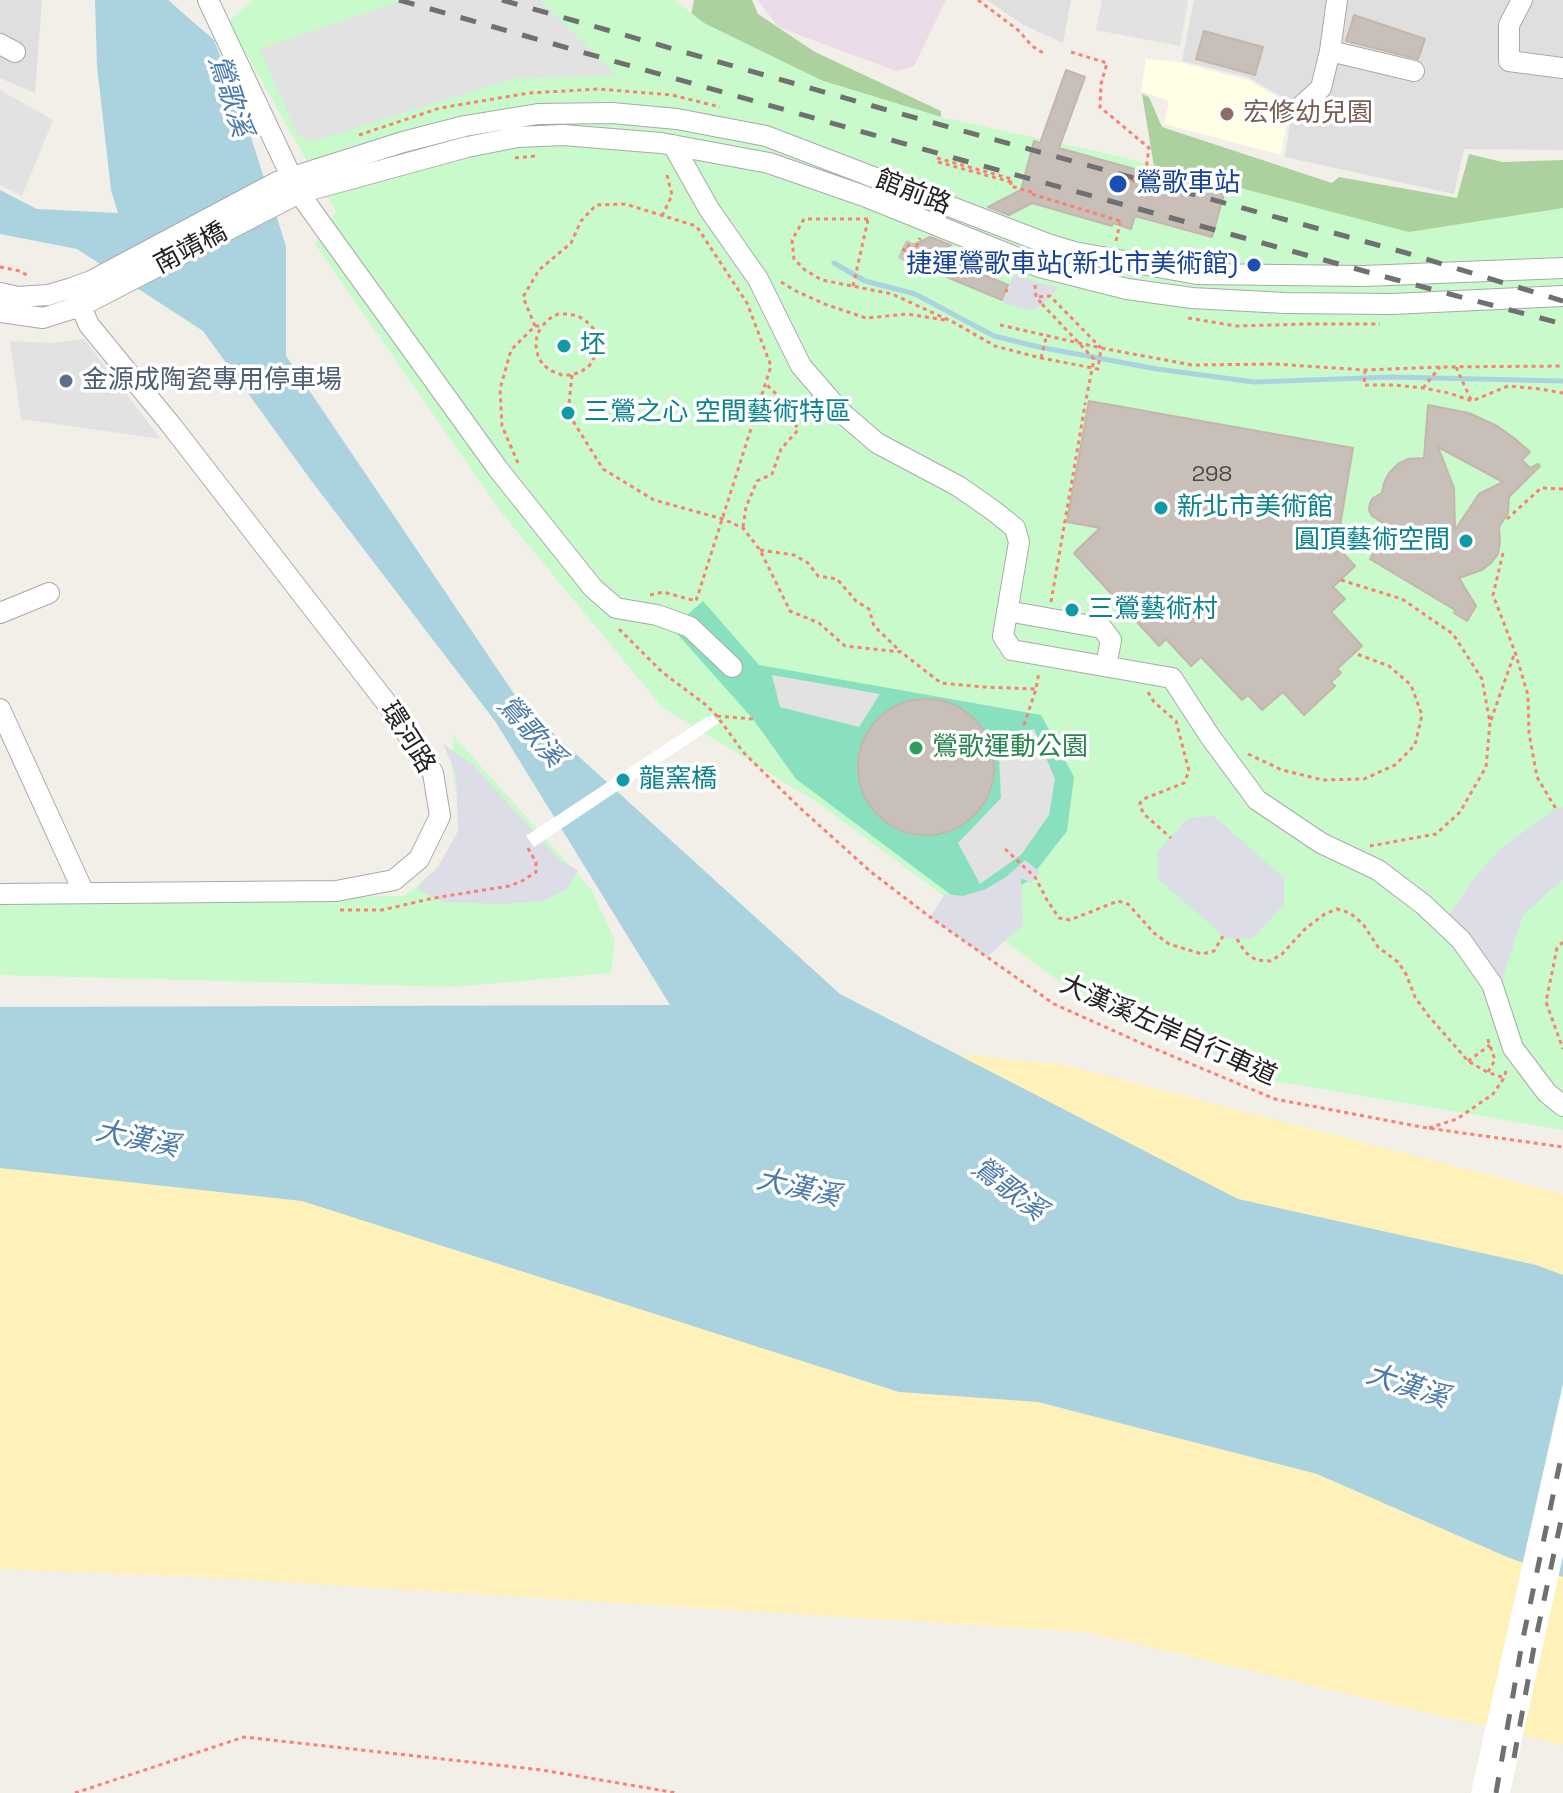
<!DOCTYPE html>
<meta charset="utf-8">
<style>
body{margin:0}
canvas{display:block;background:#f2efe9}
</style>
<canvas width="1563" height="1793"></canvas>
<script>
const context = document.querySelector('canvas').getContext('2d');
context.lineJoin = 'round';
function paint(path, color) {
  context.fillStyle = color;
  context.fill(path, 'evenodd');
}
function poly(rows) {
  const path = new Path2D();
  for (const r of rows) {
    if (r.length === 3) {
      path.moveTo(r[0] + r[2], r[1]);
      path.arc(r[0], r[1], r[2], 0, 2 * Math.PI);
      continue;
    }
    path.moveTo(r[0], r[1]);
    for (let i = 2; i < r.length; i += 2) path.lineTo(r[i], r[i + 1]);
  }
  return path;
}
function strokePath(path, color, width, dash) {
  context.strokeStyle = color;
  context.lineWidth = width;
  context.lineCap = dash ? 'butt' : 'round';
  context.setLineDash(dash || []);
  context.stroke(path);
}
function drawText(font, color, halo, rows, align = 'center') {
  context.font = font + ' "Space Grotesk","Noto Sans TC",sans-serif';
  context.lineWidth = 7;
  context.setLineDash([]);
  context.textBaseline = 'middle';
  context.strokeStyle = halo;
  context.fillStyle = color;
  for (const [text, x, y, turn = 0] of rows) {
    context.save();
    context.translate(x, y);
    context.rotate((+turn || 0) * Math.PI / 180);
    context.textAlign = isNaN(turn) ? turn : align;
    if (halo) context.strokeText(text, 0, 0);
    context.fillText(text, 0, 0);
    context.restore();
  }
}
paint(poly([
 [0,0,42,0,35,93,0,78],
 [987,0,1071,0,1063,43,1022,24],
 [1194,0,1563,0,1563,150,1464,149,1454,194,1285,157,1293,103,1247,77,1182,61]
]), '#e0dfdf');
paint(poly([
 [758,0,946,0,914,66,896,71,778,27]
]), '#ebdbe8');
paint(poly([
 [1146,59,1179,62,1248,80,1290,104,1281,155,1164,124,1169,101,1141,91]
]), '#ffffe5');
paint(poly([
 [694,0,752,0,758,14,815,52,941,111,941,117,823,81,690,20],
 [1142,94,1149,97,1162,127,1332,183,1339,177,1457,198,1469,154,1502,162,1563,160,1563,215,1385,237,1155,173]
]), '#add19e');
paint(poly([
 [707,1028,1065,1065,1563,1194,1563,1745,1086,1632,217,1578,0,1569,0,1030]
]), '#fff1ba');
paint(poly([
 [253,0,675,0,704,23,823,81,941,117,1118,156,1409,232,1563,208,1563,1130,1269,1080,1063,984,818,803,662,707,501,512,315,244,336,212,228,22],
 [453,735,591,889,615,940,611,973,454,987,0,975,0,903,404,896,416,887,449,857,462,826,452,768]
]), '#c8facc');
paint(poly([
 [703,601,759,665,1041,715,1074,777,1067,831,1028,881,974,912,796,779,753,719,672,628]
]), '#88e0be');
paint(poly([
 [406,0,539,0,616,75,512,79,311,142,297,133,260,49],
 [1102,0,1188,0,1180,46,1096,30],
 [0,90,53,120,22,196,0,185],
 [84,339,161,439,21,419,10,341,51,343],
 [772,675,880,694,859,727,780,707],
 [1034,729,1055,779,1049,815,1021,855,980,884,958,843,1001,798,998,736]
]), '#e2e2e2');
paint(poly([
 [1014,274,1035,282,1059,288,1034,311,1003,303],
 [443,744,473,765,561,861,578,870,567,889,543,901,501,904,443,902,418,890,421,883,438,867,458,831,456,774],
 [1563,807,1563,879,1523,915,1501,983,1449,915,1475,877,1501,848,1556,809],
 [1214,816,1284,878,1284,904,1253,938,1227,939,1158,879,1157,853,1188,818],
 [1025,860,1040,872,1031,883,1021,878,1023,925,987,957,930,917,945,894,963,896,986,889,1006,877]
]), '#dddde8');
paint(poly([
 [95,0,168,0,214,40,247,125,286,246,286,356,521,704,840,994,1238,1199,1536,1265,1563,1275,1563,1577,1507,1557,1317,1474,1038,1402,899,1392,302,1201,0,1168,0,1007,670,1005,495,721,310,479,203,331,77,249,0,234,0,190,37,209,118,213,111,190,97,66]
]), '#aad3df');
paint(poly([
 [711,714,719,723,534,847,526,836],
 [1563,1384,1563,1556,1510,1793,1471,1793]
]), '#fff');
strokePath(poly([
 [834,263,865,281,915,294,994,336,1039,347,1157,369,1254,382,1392,377,1563,381]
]), '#aad3df', 5);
const building = poly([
 [1354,15,1425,39,1418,59,1346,41,1354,15],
 [1204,31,1263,47,1255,75,1196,59,1204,31],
 [1066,70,1085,77,1059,148,1224,194,1212,237,1135,216,1131,229,1113,223,1112,226,1032,203,1009,215,988,207,1021,190,1034,141,1040,143,1066,70],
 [930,237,951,245,934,254,1008,285,1002,300,901,258,908,243,913,245,930,237],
 [1089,401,1353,448,1335,556,1339,549,1355,566,1333,587,1345,599,1331,612,1362,646,1337,669,1341,673,1331,682,1335,686,1304,715,1283,692,1262,710,1248,695,1242,700,1201,657,1191,666,1166,639,1159,646,1074,553,1100,528,1067,522,1089,401],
 [1428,405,1469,413,1497,426,1514,438,1530,452,1522,460,1530,468,1538,464,1540,466,1509,497,1508,513,1499,527,1500,542,1498,554,1491,563,1482,570,1459,578,1476,606,1467,621,1454,613,1455,610,1370,559,1389,527,1372,516,1369,510,1370,503,1373,498,1382,493,1384,483,1389,473,1398,464,1408,459,1424,458,1428,405],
 [1438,447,1503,482,1479,494,1455,530,1454,488,1438,447],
 [926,767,68]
]);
paint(building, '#c7bfb8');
strokePath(building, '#c4b6ab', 2);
strokePath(poly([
 [902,249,915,255,918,253]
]), '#c8c6c1', 20, [20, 10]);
const minor = poly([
 [208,0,299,193,498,469,593,588,616,608,657,615,690,627,732,667],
 [1522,0,1509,25,1509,61,1563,68],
 [0,44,15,52],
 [1330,51,1414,71],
 [1297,110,1321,88,1330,51,1337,0],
 [673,145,709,209,758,279,801,366,841,412,877,443,958,486,994,511,1015,528,1019,542,1003,636,1012,650,1172,678,1209,735,1257,800,1321,843,1378,870,1424,905,1461,940,1492,984,1513,1048,1547,1093,1563,1106],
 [0,293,18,297,48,295,72,288,91,281,277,182,403,142,465,126,538,114,612,113,677,119,766,136,1048,244,1074,252,1197,274,1364,276,1563,268],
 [0,312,43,318,81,306,299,193,467,147,518,137,563,135,661,143,769,163,864,196,1040,267,1127,289,1192,298,1285,303,1392,304,1563,296],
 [1007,611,1102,628,1111,640,1106,666],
 [0,613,49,593],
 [0,709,84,893],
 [0,894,336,891,394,880,419,859,440,816,433,773,388,705,171,425,89,325,76,296]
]);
strokePath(minor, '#a9a9a9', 22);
strokePath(poly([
 [978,0,1018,30,1032,46,1043,53],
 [1071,52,1107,63,1101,84,1100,107,1149,148,1144,184,1130,180],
 [359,135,440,108,529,93,599,89,672,95,720,107],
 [515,158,535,156],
 [937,158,1012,179,1010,186,1032,192],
 [938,162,1011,182],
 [1032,194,1120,221],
 [662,216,672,195,667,175],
 [868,219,804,219,792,240,794,259,805,270,822,280,892,294,953,322,995,346,1041,358,1098,369,1101,348,1050,296,1036,297],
 [1116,241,1120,223],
 [902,249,907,251,909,245,913,247,909,256,912,257,920,238],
 [0,267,20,271,30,277],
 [781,282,796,291,827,305,866,318,907,314,945,320],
 [1035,285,1036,297,1042,304],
 [853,286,868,220],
 [1005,290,1008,291],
 [1188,318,1236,326,1307,324,1380,324],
 [1000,325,1101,348,1192,365,1275,364,1365,370,1440,367,1563,366],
 [535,326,523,297,539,270,571,243,581,221,596,205,625,204,696,226],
 [1041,358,1047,334],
 [1456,367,1471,400],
 [1365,370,1364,385,1394,385,1423,388,1449,393,1472,401,1508,386,1540,389,1563,393],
 [572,375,568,413,603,469,654,500,723,519,743,528,760,550,790,611,819,623,845,646,901,652,941,683,984,687,1036,689],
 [1423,388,1440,367],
 [518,463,502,426,500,389,511,350,535,326,542,326,549,319,558,314,568,314,578,316,586,321,593,328,596,337,597,347,595,356,590,365,582,371,572,375,562,375,552,371,543,365,538,356,536,346,537,335,542,326],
 [1507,519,1541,488,1563,489],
 [743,527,746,507,757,481,772,474,781,449,798,430,786,404,765,383],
 [760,550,794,555,808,563,818,576,837,579,856,601,869,609,874,626,900,651],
 [1503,553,1493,595,1515,652,1528,695,1529,733,1537,777,1556,809],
 [1341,580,1402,599,1453,634,1482,679,1490,723,1486,767,1460,812,1436,834,1370,846],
 [650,595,663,592,696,601,771,366,747,303,697,227],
 [1051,602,1085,405],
 [619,629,662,672,706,705,717,716,743,752,799,807,871,872,930,917,1054,1004,1141,1043,1275,1099,1427,1128,1563,1147],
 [1148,692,1154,702,1176,721,1189,771,1184,783,1146,798,1140,803,1140,807,1145,815,1171,838],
 [717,716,753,719],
 [1491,720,1515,652],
 [1024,725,1036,689,1039,672],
 [1248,754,1282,770,1323,780,1364,779,1395,765,1415,745,1422,715,1411,685,1389,666,1354,653],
 [1005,849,1035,877,1047,900,1059,918,1070,920,1118,901,1128,904,1154,933,1169,944,1202,954,1214,951,1223,936],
 [340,910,382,910,434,898,509,886,522,881,536,872,536,862,526,845],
 [1237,939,1245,952,1256,960,1270,961,1282,954,1306,928,1325,914,1337,909,1350,913,1363,924,1378,947,1398,962,1406,974,1415,997,1427,1014,1468,1061,1487,1072,1504,1078],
 [1563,942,1557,948,1546,1002,1563,1049],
 [1468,1061,1490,1045],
 [1488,1072,1495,1060,1487,1037,1488,1036],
 [1429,1128,1457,1119,1493,1094,1504,1078,1506,1071],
 [75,1793,244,1737,542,1770,677,1793]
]), '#fa8072', 3, [4, 4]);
strokePath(minor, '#fff', 20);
strokePath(poly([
 [399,0,965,161,1393,279,1563,324],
 [502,0,894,112,1403,252,1563,301],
 [1514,1758,1534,1647,1563,1511],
 [1496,1793,1522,1643,1563,1448]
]), '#707070', 5, [16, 16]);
strokePath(poly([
 [1042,304,1094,359,1085,405]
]), '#fa8072', 3, [4, 4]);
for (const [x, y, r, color] of [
 [1227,114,8,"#8d6e63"],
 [1118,184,10,"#1a4fb4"],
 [1254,265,8,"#1a4fb4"],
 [564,346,8,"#0f9aa8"],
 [66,381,8,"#5c6f8a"],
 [568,413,8,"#0f9aa8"],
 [1161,508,8,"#0f9aa8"],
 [1466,541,8,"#0f9aa8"],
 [1072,610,8,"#0f9aa8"],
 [916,748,8,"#2e9e5b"],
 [623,780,8,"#0f9aa8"]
]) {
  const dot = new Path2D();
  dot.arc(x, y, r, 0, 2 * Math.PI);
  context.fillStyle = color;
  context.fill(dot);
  strokePath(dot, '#fff', 3);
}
drawText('22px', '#4b4948', null, [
 ["298",1212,475]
]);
drawText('26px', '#785e54', '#fff', [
 ["宏修幼兒園",1243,114]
], 'left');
drawText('26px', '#164399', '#fff', [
 ["鶯歌車站",1136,184],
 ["捷運鶯歌車站(新北市美術館)",1238,265,"right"]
], 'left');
drawText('26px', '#222', '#fff', [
 ["館前路",913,193,21],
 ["南靖橋",191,249,-28],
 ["環河路",407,738,58],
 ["大漢溪左岸自行車道",1168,1031,24]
]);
drawText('26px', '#0d838f', '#fff', [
 ["坯",580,346],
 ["三鶯之心 空間藝術特區",584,413],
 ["新北市美術館",1177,508],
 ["圓頂藝術空間",1450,541,"right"],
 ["三鶯藝術村",1088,610],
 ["龍窯橋",639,780]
], 'left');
drawText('26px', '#4e5e75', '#fff', [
 ["金源成陶瓷專用停車場",82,381]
], 'left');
drawText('26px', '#27864d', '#fff', [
 ["鶯歌運動公園",932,748]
], 'left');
drawText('italic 28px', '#4a7aab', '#fff', [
 ["鶯歌溪",229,96,72],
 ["鶯歌溪",530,732,48],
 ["大漢溪",137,1140,12],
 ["大漢溪",798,1189,13],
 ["鶯歌溪",1008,1190,37],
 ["大漢溪",1407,1387,18]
]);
</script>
